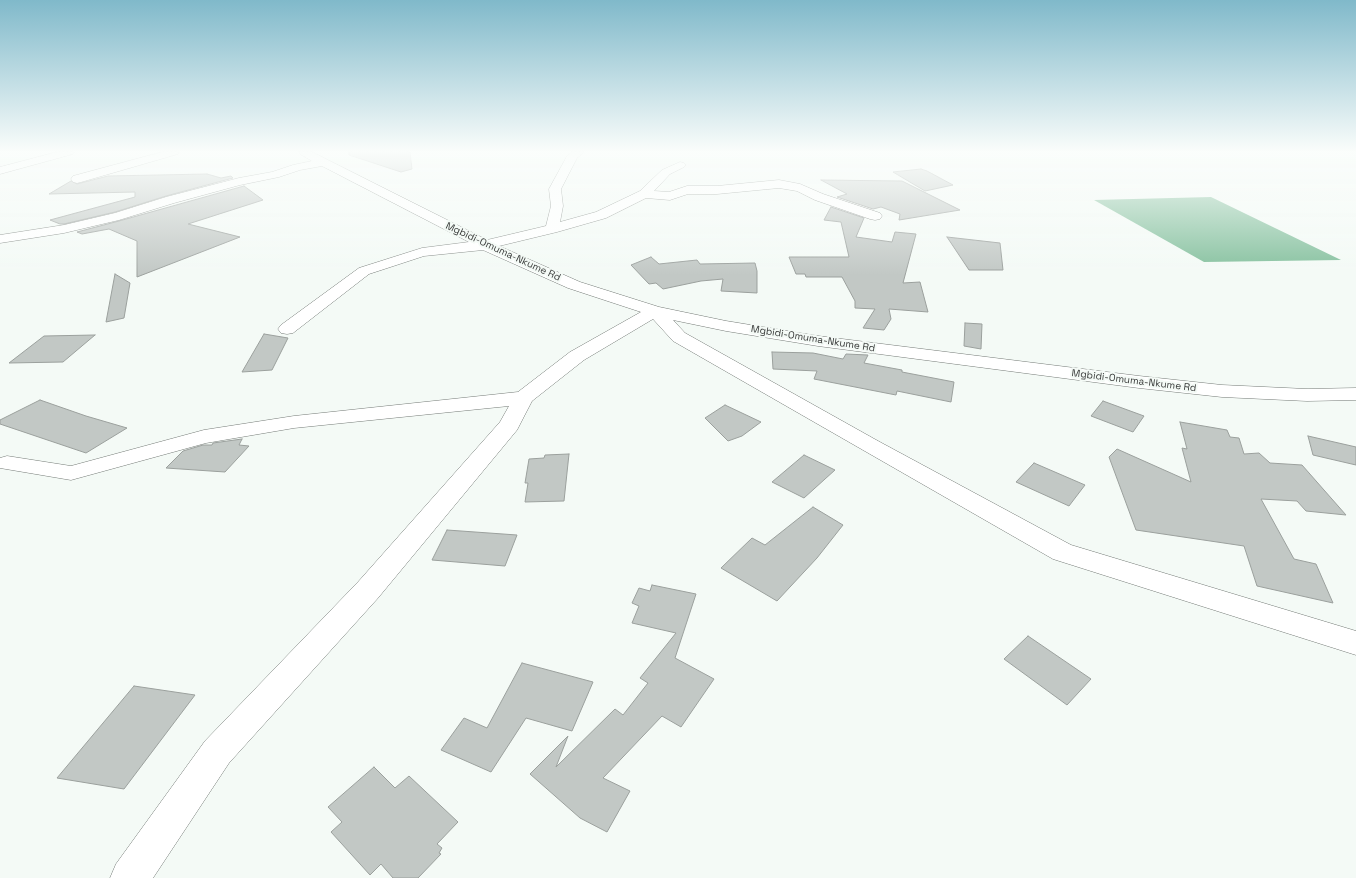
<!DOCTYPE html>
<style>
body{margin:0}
canvas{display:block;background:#f4faf6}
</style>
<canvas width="1356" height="878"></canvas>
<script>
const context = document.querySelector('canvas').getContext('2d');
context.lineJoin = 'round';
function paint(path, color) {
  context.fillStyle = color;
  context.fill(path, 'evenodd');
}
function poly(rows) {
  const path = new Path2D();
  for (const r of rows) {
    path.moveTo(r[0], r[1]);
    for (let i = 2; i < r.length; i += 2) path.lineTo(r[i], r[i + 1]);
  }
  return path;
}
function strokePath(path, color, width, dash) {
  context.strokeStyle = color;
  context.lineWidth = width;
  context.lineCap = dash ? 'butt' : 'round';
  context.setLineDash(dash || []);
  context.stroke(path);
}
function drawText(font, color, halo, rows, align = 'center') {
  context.font = font + ' "Space Grotesk",sans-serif';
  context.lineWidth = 4;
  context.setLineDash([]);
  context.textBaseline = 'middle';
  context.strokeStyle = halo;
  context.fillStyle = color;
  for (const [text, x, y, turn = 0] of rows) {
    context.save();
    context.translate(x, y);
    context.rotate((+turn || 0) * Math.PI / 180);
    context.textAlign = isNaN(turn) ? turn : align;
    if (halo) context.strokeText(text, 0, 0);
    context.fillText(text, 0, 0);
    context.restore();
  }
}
paint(poly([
 [1211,197,1341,260,1204,262,1094,200]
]), '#85c09e');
const building = poly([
 [349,152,410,152,412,169,401,172,349,155,349,152],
 [921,169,927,171,953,185,925,191,893,172,921,169],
 [207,174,221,178,231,176,233,178,166,196,115,212,64,224,60,224,50,220,135,197,135,192,49,194,71,181,77,184,108,176,207,174],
 [821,180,902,181,960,210,899,220,900,214,881,207,873,209,837,197,847,194,821,180],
 [244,186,263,200,188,224,240,237,137,277,137,241,109,229,82,234,77,232,119,221,244,186],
 [831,207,864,218,856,237,892,242,895,232,916,234,903,283,920,282,928,312,889,309,891,319,884,330,863,328,875,309,855,308,855,301,842,277,806,277,805,274,796,274,789,257,849,257,841,222,824,220,831,207],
 [947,237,1000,243,1003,270,969,270,947,237],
 [651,257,659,264,697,260,700,264,755,263,757,271,757,293,721,291,723,279,701,281,663,289,656,283,649,284,631,265,651,257],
 [115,274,130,283,124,318,106,322,115,274],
 [965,323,982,324,981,349,964,346,965,323],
 [264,334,288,338,272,370,242,372,264,334],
 [95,335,63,362,9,363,44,336,95,335],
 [772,352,813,353,843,359,846,354,868,355,864,363,902,370,902,372,954,382,951,402,897,391,896,395,814,379,817,371,773,369,772,352],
 [40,400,86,416,127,428,86,453,0,424,0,420,40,400],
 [1103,401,1144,416,1133,432,1091,416,1103,401],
 [725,405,761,422,742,436,728,441,705,418,725,405],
 [1180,422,1227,430,1230,437,1239,438,1244,454,1259,453,1270,463,1302,465,1346,515,1306,511,1297,501,1261,499,1294,559,1316,564,1333,603,1257,586,1244,546,1136,530,1109,457,1117,449,1191,482,1182,448,1187,449,1180,422],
 [1308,436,1356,447,1356,465,1313,455,1308,436],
 [242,439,239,445,249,446,225,472,166,468,183,451,203,445,212,445,213,443,242,439],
 [569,454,564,501,525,502,528,483,525,483,529,459,544,458,545,455,569,454],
 [804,455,835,470,804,498,772,482,804,455],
 [1034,463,1085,485,1069,506,1016,482,1034,463],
 [813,507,843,525,817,558,777,601,721,568,752,538,765,545,813,507],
 [447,530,517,535,505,566,432,560,447,530],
 [652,585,696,594,675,658,714,679,681,727,662,716,603,778,630,791,607,832,580,818,530,774,568,736,556,767,615,709,623,715,648,683,640,678,676,633,632,623,639,606,632,603,639,588,650,591,652,585],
 [1028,636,1091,679,1067,705,1004,659,1028,636],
 [522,663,593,682,572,731,526,718,491,772,441,750,464,718,487,728,522,663],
 [134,686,195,695,124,789,57,778,134,686],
 [374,767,395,788,409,776,458,822,437,844,442,848,439,853,441,854,418,878,393,878,381,864,370,875,331,832,342,822,328,807,374,767]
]);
paint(building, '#c2c8c5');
strokePath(building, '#9ba09d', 1);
const minor = poly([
 [57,152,74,152,73,154,0,174,0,167,57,152],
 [162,152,179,152,178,154,81,182,77,183,73,182,71,179,73,176,162,152],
 [299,152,312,152,487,240,546,226,551,206,549,189,567,156,572,152,584,152,577,158,561,189,563,206,560,222,596,212,640,191,662,170,680,162,684,163,686,165,684,167,670,174,654,191,669,192,687,186,717,186,779,180,800,184,823,194,880,213,882,216,880,219,875,220,870,219,815,200,797,191,779,188,717,194,688,194,670,200,646,198,606,218,557,232,499,246,580,282,659,307,726,321,818,336,1139,376,1222,385,1307,389,1356,388,1356,400,1307,401,1222,397,1139,388,818,346,726,331,673,320,685,333,878,441,1071,545,1356,631,1356,655,1053,559,673,341,653,319,584,360,532,401,517,430,378,598,229,763,153,878,110,878,116,864,205,741,358,582,500,422,509,406,294,428,206,443,71,480,0,468,0,458,7,456,71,466,204,430,294,416,518,392,570,352,641,312,568,288,483,250,424,256,369,274,293,333,287,334,281,333,278,329,281,325,359,268,422,248,469,242,322,166,300,170,279,177,240,185,174,203,119,220,64,233,0,243,0,235,64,225,115,213,166,197,239,178,272,172,293,165,312,161,300,154,299,152]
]);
strokePath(minor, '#757b77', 1);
paint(minor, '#fff');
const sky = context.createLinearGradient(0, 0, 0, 275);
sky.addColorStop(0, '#80b9ca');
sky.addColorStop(0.55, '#fafdfb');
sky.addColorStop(1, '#fafdfb00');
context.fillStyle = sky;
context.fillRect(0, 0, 1356, 275);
drawText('10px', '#373938', '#f4faf6', [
 ["Mgbidi-Omuma-Nkume Rd",503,252,25],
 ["Mgbidi-Omuma-Nkume Rd",813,339,9],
 ["Mgbidi-Omuma-Nkume Rd",1134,381,7]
]);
</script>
